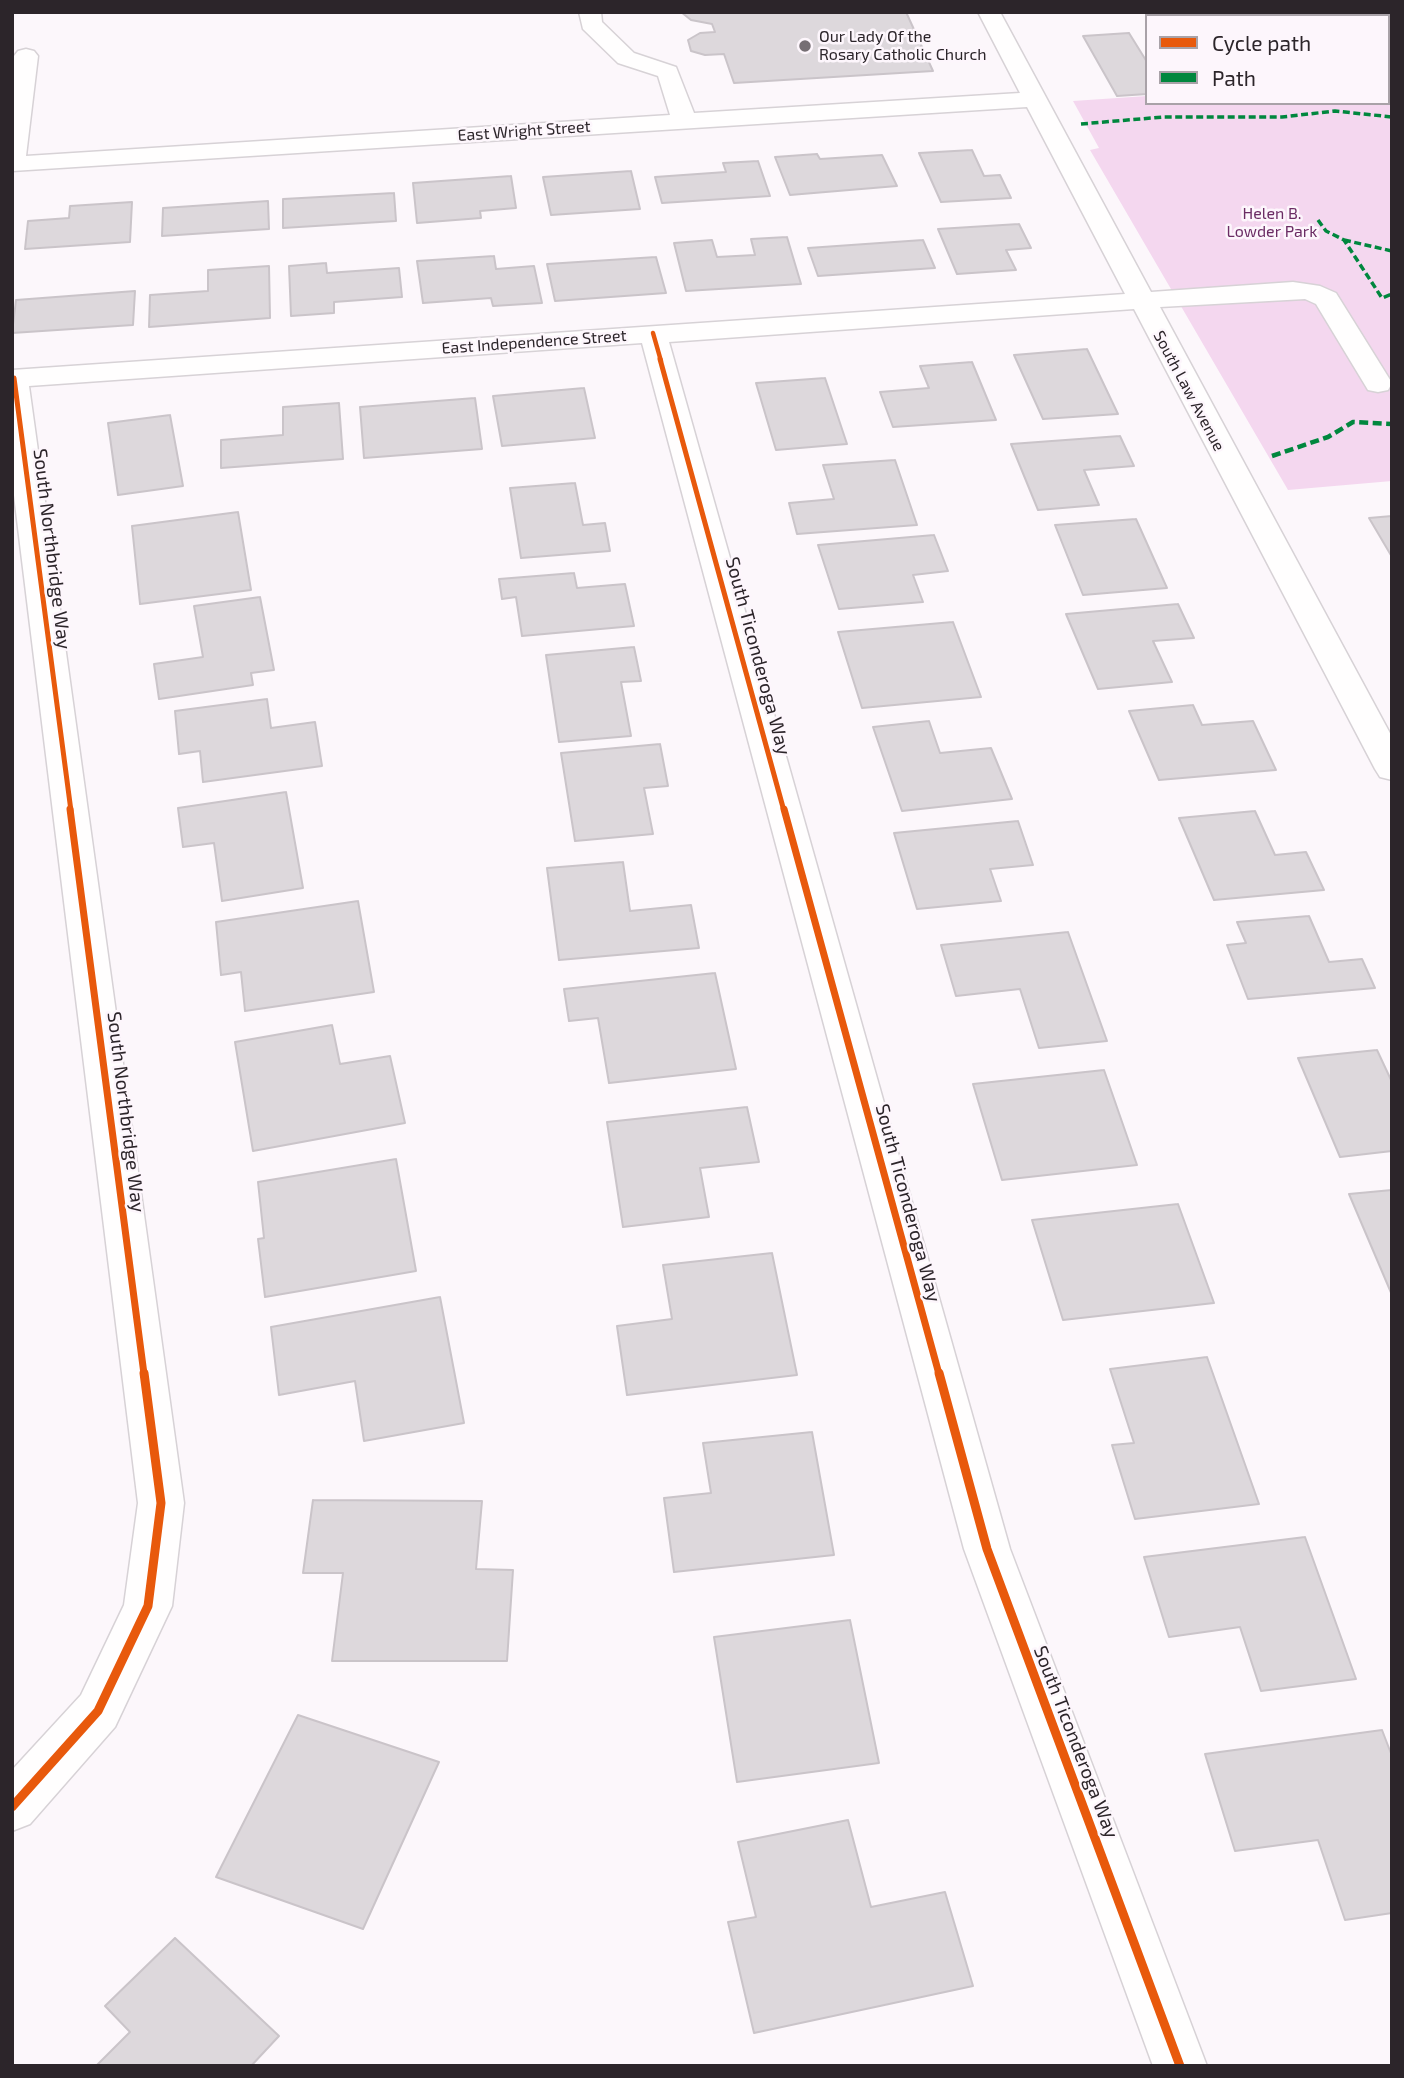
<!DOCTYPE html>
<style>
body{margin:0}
#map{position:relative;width:1404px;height:2078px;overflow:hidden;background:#fcf7fb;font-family:"Exo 2",sans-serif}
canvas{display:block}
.frame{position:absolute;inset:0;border:14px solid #2c252a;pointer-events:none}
.legend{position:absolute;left:1145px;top:14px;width:245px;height:91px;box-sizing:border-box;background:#fdf6fc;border:2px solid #a9a2a8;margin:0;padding:9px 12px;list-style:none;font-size:21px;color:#2c252a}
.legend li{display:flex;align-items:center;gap:14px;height:35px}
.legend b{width:35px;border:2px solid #a9a2a8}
</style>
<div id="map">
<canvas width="1404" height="2078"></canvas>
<div class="frame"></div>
<ul class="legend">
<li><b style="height:9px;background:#e8590c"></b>Cycle path</li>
<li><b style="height:9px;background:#00873e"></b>Path</li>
</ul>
</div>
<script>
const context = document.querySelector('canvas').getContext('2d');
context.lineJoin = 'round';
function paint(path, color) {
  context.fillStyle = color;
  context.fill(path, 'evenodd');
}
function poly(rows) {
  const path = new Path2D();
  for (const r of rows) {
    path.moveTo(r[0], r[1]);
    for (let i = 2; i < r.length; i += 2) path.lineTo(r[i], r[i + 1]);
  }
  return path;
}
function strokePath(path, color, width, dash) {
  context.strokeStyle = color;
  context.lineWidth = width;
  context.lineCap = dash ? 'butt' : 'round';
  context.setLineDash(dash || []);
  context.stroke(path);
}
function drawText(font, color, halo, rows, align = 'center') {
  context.font = font + ' "Exo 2",sans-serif';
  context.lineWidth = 5;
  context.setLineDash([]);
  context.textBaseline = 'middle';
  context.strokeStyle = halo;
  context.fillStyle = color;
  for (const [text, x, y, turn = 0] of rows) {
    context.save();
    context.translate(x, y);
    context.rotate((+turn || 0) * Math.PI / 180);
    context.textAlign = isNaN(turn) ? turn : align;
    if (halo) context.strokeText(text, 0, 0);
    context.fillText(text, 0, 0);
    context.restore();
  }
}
paint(poly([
 [1388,81,1392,81,1392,481,1288,490,1090,150,1099,148,1073,101,1147,96,1147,103,1388,103]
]), '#f4d7ef');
const building = poly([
 [681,12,906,12,933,71,734,83,724,54,705,55,691,51,688,40,700,33,715,32,712,24,691,20,681,12],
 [1129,33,1147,62,1147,94,1117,96,1083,36,1129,33],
 [972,150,984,176,1000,175,1011,198,941,202,919,153,972,150],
 [817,154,820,159,882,155,897,186,790,195,775,157,817,154],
 [758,161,770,196,662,203,655,177,726,172,723,163,758,161],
 [631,171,640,209,551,215,543,177,631,171],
 [511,176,516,208,480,211,481,218,417,223,413,183,511,176],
 [394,193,396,221,283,228,283,199,394,193],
 [268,201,269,229,162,236,163,208,268,201],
 [132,202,130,242,25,249,28,221,69,218,70,206,132,202],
 [1019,224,1031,248,1006,250,1016,270,957,274,938,229,1019,224],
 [787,237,801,284,686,291,674,243,712,240,717,257,755,255,751,239,787,237],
 [923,240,935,268,818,276,808,248,923,240],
 [494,256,496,269,534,266,542,303,493,306,491,298,423,303,417,261,494,256],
 [656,257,666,293,555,301,547,264,656,257],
 [326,263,327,273,399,268,402,297,334,302,334,313,291,316,289,266,326,263],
 [269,266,270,318,149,327,150,295,208,291,208,270,269,266],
 [135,291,133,325,12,333,16,300,135,291],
 [1087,349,1118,414,1043,419,1014,355,1087,349],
 [972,362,996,420,893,427,880,392,929,388,920,366,972,362],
 [825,378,847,444,776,450,756,383,825,378],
 [584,388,595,438,502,446,493,396,584,388],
 [475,398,482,449,364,458,360,407,475,398],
 [339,403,343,459,221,468,221,440,283,435,283,407,339,403],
 [170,415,183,486,118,495,108,423,170,415],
 [1120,436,1134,466,1084,470,1099,505,1038,510,1011,444,1120,436],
 [895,460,917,525,797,534,789,503,834,499,823,465,895,460],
 [575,483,583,525,605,523,610,551,521,558,510,488,575,483],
 [238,512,251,590,140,604,132,526,238,512],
 [1392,516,1392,557,1369,518,1392,516],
 [1136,519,1167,588,1083,595,1055,525,1136,519],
 [934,535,948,571,913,575,923,602,839,609,818,545,934,535],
 [574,573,577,588,625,584,634,626,522,636,516,597,502,599,499,579,574,573],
 [260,597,274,670,251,673,253,685,159,699,154,664,203,657,194,606,260,597],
 [1178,604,1194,638,1153,641,1172,682,1098,689,1066,614,1178,604],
 [953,622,981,697,862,708,838,632,953,622],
 [634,647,641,681,621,682,631,736,559,742,546,655,634,647],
 [267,699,271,728,315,722,322,766,203,782,200,751,179,754,175,711,267,699],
 [1193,705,1202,725,1253,721,1276,770,1159,780,1129,711,1193,705],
 [929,721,940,753,991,748,1012,799,902,811,873,727,929,721],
 [660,744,668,786,644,788,653,834,575,841,561,753,660,744],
 [286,792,303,888,222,901,214,843,183,847,178,808,286,792],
 [1255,811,1275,855,1306,852,1324,890,1214,900,1179,818,1255,811],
 [1018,821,1033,865,990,869,1001,901,917,909,894,833,1018,821],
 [623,862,630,911,691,905,699,948,559,960,547,868,623,862],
 [358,901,374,992,245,1011,241,972,221,975,216,922,358,901],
 [1309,916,1329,962,1362,959,1375,988,1248,999,1227,945,1246,943,1237,922,1309,916],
 [1068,932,1107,1041,1039,1048,1020,989,956,996,941,945,1068,932],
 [715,973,736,1069,609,1083,598,1018,569,1021,564,989,715,973],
 [332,1025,340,1064,390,1056,405,1123,253,1151,235,1042,332,1025],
 [1377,1050,1392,1082,1392,1151,1340,1157,1298,1058,1377,1050],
 [1104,1070,1137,1165,1002,1180,973,1084,1104,1070],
 [747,1107,759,1162,700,1168,709,1217,623,1227,607,1122,747,1107],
 [396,1159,416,1271,265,1297,258,1239,264,1238,258,1182,396,1159],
 [1392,1190,1392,1295,1349,1194,1392,1190],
 [1178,1204,1214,1303,1063,1320,1032,1220,1178,1204],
 [772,1253,797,1375,627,1395,617,1326,672,1319,663,1265,772,1253],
 [440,1297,464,1423,364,1441,355,1381,279,1395,271,1327,440,1297],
 [1207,1357,1259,1504,1135,1519,1112,1445,1134,1443,1110,1369,1207,1357],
 [812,1432,834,1555,674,1572,664,1498,711,1493,703,1443,812,1432],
 [313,1500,482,1501,476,1569,513,1570,507,1661,332,1661,343,1573,303,1573,313,1500],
 [1305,1537,1356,1679,1261,1691,1240,1627,1169,1637,1144,1557,1305,1537],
 [850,1620,879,1763,737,1782,714,1637,850,1620],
 [298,1715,439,1762,363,1929,216,1877,298,1715],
 [1382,1730,1392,1756,1392,1913,1345,1920,1318,1840,1235,1851,1205,1754,1382,1730],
 [848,1820,871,1907,945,1892,973,1986,754,2033,728,1922,756,1917,738,1842,848,1820],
 [175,1938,279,2036,251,2066,96,2066,130,2032,105,2006,175,1938]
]);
paint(building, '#ddd8dc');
strokePath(building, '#cac4c9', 2);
const minor = poly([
 [579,12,601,12,602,22,634,53,676,67,694,113,1020,93,978,12,1000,12,1151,292,1293,282,1320,286,1336,293,1392,383,1388,390,1378,392,1368,390,1316,304,1305,299,1160,307,1392,737,1392,780,1380,777,1375,769,1134,309,669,342,1010,1549,1207,2066,1153,2066,964,1549,642,343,29,386,184,1503,172,1606,115,1727,30,1824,12,1831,12,1770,81,1695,124,1605,138,1503,12,479,12,370,1125,294,1027,107,12,171,12,73,14,56,18,51,26,49,34,51,38,56,26,156,670,115,658,76,618,63,583,29,579,12]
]);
strokePath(minor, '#d7d2d6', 3);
paint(minor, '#fffefe');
strokePath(poly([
 [1081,124,1163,117,1282,117,1335,111,1392,117],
 [1318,220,1326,231,1344,240,1382,298,1392,294],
 [1344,240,1392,251]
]), '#00873e', 3.5, [7, 3.5]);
strokePath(poly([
 [1272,456,1328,437,1353,422,1392,424]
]), '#00873e', 4.5, [9, 4.5]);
strokePath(poly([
 [653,333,661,361]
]), '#e8590c', 4.5);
strokePath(poly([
 [660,359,784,811],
 [14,378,71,811]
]), '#e8590c', 5);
strokePath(poly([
 [70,809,144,1374],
 [784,809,939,1374]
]), '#e8590c', 7);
strokePath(poly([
 [939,1373,987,1549,1180,2066],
 [12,1807,98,1711,148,1606,161,1503,144,1373]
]), '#e8590c', 9);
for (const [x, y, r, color] of [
 [805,46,7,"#756e73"]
]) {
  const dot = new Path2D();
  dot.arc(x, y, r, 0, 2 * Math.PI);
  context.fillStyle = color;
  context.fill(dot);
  strokePath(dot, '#fdf6fc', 2.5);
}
drawText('16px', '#2c252a', '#fdf6fc', [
 ["Our Lady Of the",819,37],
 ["Rosary Catholic Church",819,55]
], 'left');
drawText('16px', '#2c252a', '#fdf6fc', [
 ["East Wright Street",524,131,-4],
 ["East Independence Street",534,342,-4],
 ["South Law Avenue",1189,391,62]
]);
drawText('16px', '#6b2c64', '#fdf6fc', [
 ["Helen B.",1272,214],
 ["Lowder Park",1272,232]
]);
drawText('19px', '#2c252a', '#fdf6fc', [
 ["South Northbridge Way",52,549,83],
 ["South Ticonderoga Way",758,656,75],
 ["South Northbridge Way",126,1112,83],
 ["South Ticonderoga Way",908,1203,75],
 ["South Ticonderoga Way",1076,1742,69]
]);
</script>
